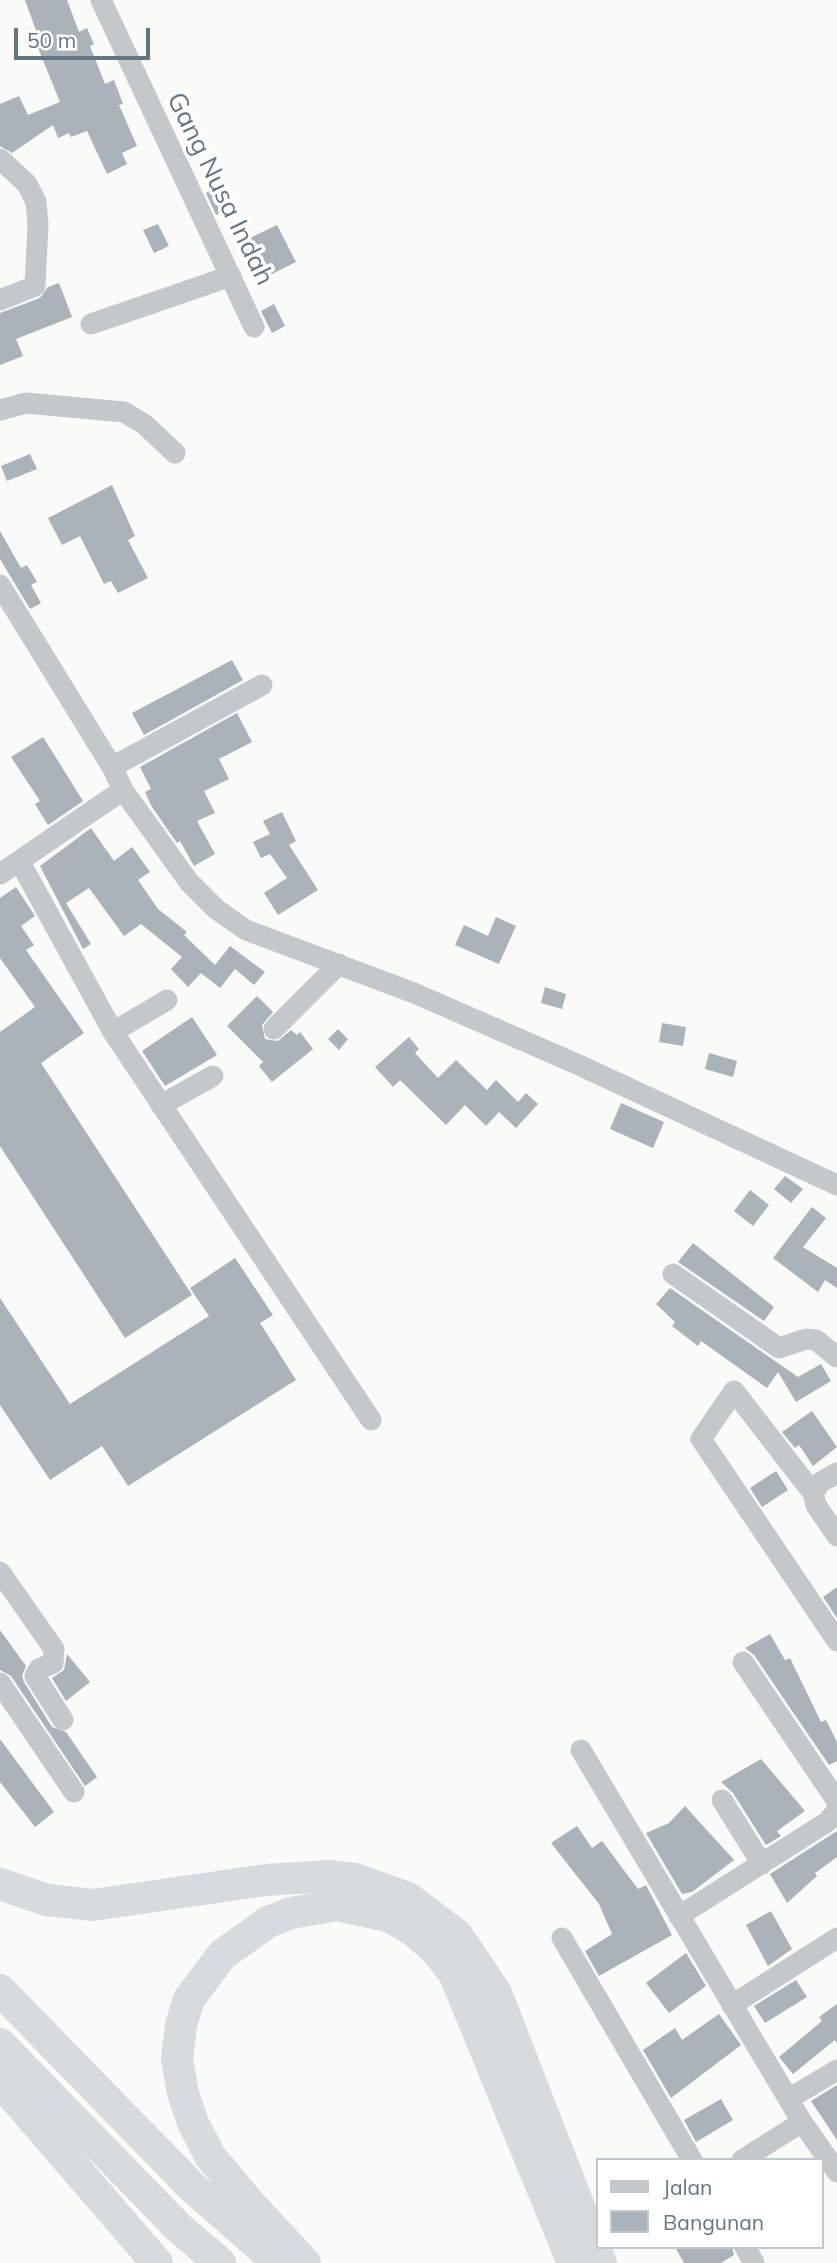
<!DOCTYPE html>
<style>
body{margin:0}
#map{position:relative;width:837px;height:2263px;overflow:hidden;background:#fafaf8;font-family:Mulish,sans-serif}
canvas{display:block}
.legend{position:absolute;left:596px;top:2158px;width:228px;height:91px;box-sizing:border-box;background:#fff;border:2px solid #c1c8cd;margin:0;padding:9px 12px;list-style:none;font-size:21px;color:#657683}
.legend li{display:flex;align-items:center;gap:14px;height:35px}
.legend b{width:35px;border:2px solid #c1c8cd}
.scale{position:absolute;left:14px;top:28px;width:136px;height:32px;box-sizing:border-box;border:4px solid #657683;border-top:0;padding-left:9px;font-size:21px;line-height:24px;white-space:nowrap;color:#657683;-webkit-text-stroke:5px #fff;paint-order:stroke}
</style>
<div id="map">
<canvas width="837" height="2263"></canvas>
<ul class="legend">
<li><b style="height:9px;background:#c3c8cc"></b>Jalan</li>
<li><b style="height:19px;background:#aab3b9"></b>Bangunan</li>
</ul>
<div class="scale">50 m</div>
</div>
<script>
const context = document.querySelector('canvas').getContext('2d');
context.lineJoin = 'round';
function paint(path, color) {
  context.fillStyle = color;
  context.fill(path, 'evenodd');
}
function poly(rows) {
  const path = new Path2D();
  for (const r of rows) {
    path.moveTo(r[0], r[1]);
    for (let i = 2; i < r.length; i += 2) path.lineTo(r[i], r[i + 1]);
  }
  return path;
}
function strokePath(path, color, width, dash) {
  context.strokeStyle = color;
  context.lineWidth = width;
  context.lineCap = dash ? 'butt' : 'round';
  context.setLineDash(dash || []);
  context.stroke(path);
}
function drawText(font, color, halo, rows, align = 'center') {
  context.font = font + ' Mulish,sans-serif';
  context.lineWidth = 7;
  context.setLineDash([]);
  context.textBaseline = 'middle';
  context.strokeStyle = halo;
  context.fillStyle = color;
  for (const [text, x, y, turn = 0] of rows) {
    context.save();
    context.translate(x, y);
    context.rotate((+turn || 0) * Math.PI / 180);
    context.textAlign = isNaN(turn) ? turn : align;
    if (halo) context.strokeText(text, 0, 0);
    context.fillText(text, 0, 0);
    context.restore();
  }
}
paint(poly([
 [25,0,67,0,79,32,87,28,94,44,90,46,105,84,114,80,123,104,119,105,137,146,122,153,127,164,107,174,87,131,71,137,69,133,58,138,53,125,12,153,0,146,0,104,19,96,28,115,60,102,38,48,42,47],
 [218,186,230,208,216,215,206,193],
 [158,224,169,246,154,253,143,230],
 [277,225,296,262,270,275,250,238],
 [59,283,72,317,16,339,23,356,0,365,0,313,40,298,48,287],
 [274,304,285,326,272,333,261,311],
 [30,454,37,469,7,481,1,466],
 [112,485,135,536,128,540,148,578,118,593,111,581,104,584,80,536,62,545,48,518],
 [0,531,21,568,27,565,37,582,31,585,41,603,30,609,0,559],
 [232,660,243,680,144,735,132,713],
 [237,713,252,742,219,759,229,779,204,791,215,813,197,821,215,854,194,866,180,841,177,843,152,807,145,792,151,789,140,767],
 [43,737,83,801,48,825,35,804,40,801,11,757],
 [282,812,296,841,289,845,318,890,278,915,264,893,287,878,270,854,261,858,253,842,270,834,263,821],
 [91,828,114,861,132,847,150,872,138,880,158,909,187,932,184,935,215,965,230,946,265,972,254,985,235,969,220,988,201,973,188,987,171,969,182,957,141,924,124,936,89,888,66,903,91,944,83,949,40,866],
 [16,887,35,916,21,926,34,945,26,950,84,1033,41,1063,192,1295,125,1338,0,1146,0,1032,35,1007,0,958,0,898],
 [496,917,516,926,499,964,455,945,464,925,488,936],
 [545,987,566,994,562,1009,541,1003],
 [257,996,273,1012,262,1025,265,1039,278,1041,291,1030,297,1035,300,1032,313,1049,272,1082,259,1066,263,1062,227,1026],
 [192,1017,217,1055,165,1086,142,1051],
 [662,1023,686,1027,683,1046,659,1042],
 [338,1029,348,1039,339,1050,328,1039],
 [409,1037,419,1049,415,1053,438,1078,456,1060,487,1090,496,1080,518,1102,526,1093,538,1104,516,1128,499,1112,486,1126,465,1105,446,1125,400,1080,393,1087,375,1067],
 [709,1053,737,1061,733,1077,705,1069],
 [621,1103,664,1122,653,1148,610,1129],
 [785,1176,803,1189,791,1203,774,1189],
 [750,1190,769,1205,753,1226,734,1211],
 [812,1207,826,1218,803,1247,837,1268,837,1288,825,1280,818,1292,773,1258],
 [693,1243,774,1307,764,1321,678,1262],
 [235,1258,273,1315,260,1323,296,1380,128,1486,102,1446,50,1480,0,1405,0,1298,70,1404,209,1316,190,1288],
 [670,1288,798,1377,821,1364,831,1381,796,1402,778,1372,767,1388,701,1341,698,1346,672,1326,675,1322,656,1304],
 [812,1411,837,1447,813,1466,799,1445,795,1448,782,1432],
 [776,1471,788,1490,762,1507,750,1488],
 [837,1587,837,1618,823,1597],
 [0,1630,26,1666,22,1676,24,1682,52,1727,66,1732,97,1777,85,1786,11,1676,0,1670],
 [770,1634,785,1660,790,1658,821,1722,826,1720,837,1742,837,1761,829,1765,754,1655,745,1648],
 [67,1654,90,1682,66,1701,52,1678,64,1670],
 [0,1739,54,1812,35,1827,0,1782],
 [761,1759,805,1811,777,1831,781,1836,766,1845,733,1793,721,1782],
 [685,1806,734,1860,692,1892,682,1894,646,1833,669,1823],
 [577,1826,592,1848,602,1841,638,1889,646,1885,672,1935,599,1976,585,1951,612,1934,599,1904,551,1843],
 [837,1831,837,1857,815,1873,817,1876,787,1903,770,1874],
 [771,1911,792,1949,768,1966,746,1925],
 [686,1953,706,1986,669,2013,646,1983],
 [796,1980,807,1997,765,2023,754,2006],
 [837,2004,837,2043,835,2040,793,2074,779,2057,822,2021,819,2017],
 [719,2014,741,2045,671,2098,643,2050,675,2028,682,2040],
 [837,2085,837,2140,811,2101],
 [721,2099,733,2120,696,2142,684,2120],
 [675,2247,732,2247,734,2255,721,2263,684,2263]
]), '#aab3b9');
strokePath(poly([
 [101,0,254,327],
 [0,159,27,184,36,202,38,224,35,286,0,300],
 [91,324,231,276],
 [0,410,26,403,124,412,144,424,175,453],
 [0,585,112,767,123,790,189,882,216,909,246,930,414,993,579,1065,837,1185],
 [112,767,262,685],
 [20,862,113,1032,371,1420],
 [0,874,123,790],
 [274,1029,339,964],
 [113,1032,167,1000],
 [161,1105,213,1076],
 [673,1274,779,1348,806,1339,816,1340,837,1357],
 [837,1473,821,1482,813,1493,816,1505,837,1536],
 [813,1493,734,1391,701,1439,837,1641],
 [0,1572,54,1649,53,1663,39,1669,35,1676,63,1720],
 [0,1683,74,1792],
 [581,1750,802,2122,837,2172],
 [722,1800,762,1864],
 [679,1916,827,1822,837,1811,837,1801,743,1662],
 [562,1938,692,2160],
 [732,2005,837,1938],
 [790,2098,837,2070],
 [742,2160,802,2122],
 [745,2247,754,2263]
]), '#c3c8cc', 21);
strokePath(poly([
 [0,1884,47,1900,93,1905,266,1880,328,1876,355,1879,408,1898,457,1935,496,1993,601,2263],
 [0,1990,193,2188,279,2263],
 [0,2044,179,2228,220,2263],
 [0,2081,157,2263],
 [305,2263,251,2205,210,2156,193,2123,183,2093,177,2059,181,2025,189,1999,222,1955,268,1922,291,1913,337,1905,388,1916,414,1931,435,1949,454,1973,573,2263]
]), '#d6dbdf', 32);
drawText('26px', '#657683', '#fff', [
 ["Gang Nusa Indah",220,189,64]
]);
</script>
